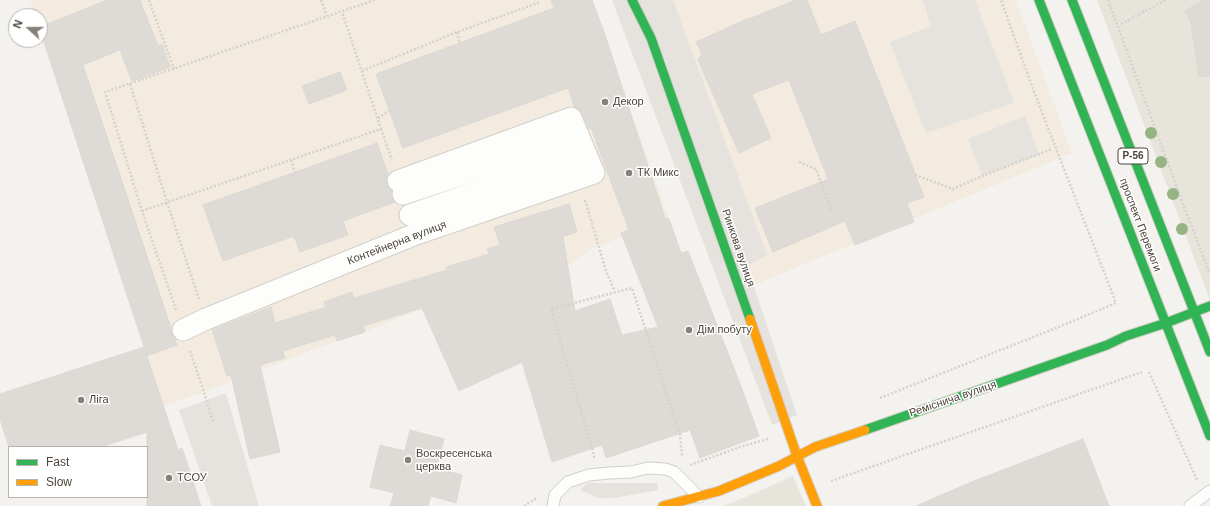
<!DOCTYPE html>
<meta charset="utf-8">
<style>
body{margin:0}
#map{position:relative;width:1210px;height:506px;overflow:hidden;background:#f4f2ee;font-family:Arial,sans-serif}
canvas{display:block}
.legend{position:absolute;left:8px;top:446px;width:140px;height:52px;box-sizing:border-box;background:#fff;border:1px solid #b7b4b0;margin:0;padding:5px 7px;list-style:none;font-size:12px;color:#4b4439}
.legend li{display:flex;align-items:center;gap:8px;height:20px}
.legend b{width:20px;border:1px solid #b7b4b0}
.north{position:absolute;left:8px;top:8px;width:40px;height:40px;box-sizing:border-box;background:#fff;border:1px solid #b7b4b0;border-radius:50%;rotate:291deg;font-size:11px;font-weight:700;line-height:16px;text-align:center;color:#4b4439}
.north::after{content:'';display:block;margin:auto;width:14px;height:18px;background:#868178;clip-path:polygon(50% 0,100% 100%,50% 72%,0 100%)}
</style>
<div id="map">
<canvas width="1210" height="506"></canvas>
<ul class="legend">
<li><b style="height:5px;background:#30b455"></b>Fast</li>
<li><b style="height:5px;background:#ff9f0a"></b>Slow</li>
</ul>
<div class="north">N</div>
</div>
<script>
const context = document.querySelector('canvas').getContext('2d');
context.lineJoin = 'round';
function paint(path, color) {
  context.fillStyle = color;
  context.fill(path, 'evenodd');
}
function poly(rows) {
  const path = new Path2D();
  for (const r of rows) {
    path.moveTo(r[0], r[1]);
    for (let i = 2; i < r.length; i += 2) path.lineTo(r[i], r[i + 1]);
  }
  return path;
}
function strokePath(path, color, width, dash) {
  context.strokeStyle = color;
  context.lineWidth = width;
  context.lineCap = dash ? 'butt' : 'round';
  context.setLineDash(dash || []);
  context.stroke(path);
}
function drawText(font, color, halo, rows, align = 'center') {
  context.font = font + ' Arial,sans-serif';
  context.lineWidth = 3;
  context.setLineDash([]);
  context.textBaseline = 'middle';
  context.strokeStyle = halo;
  context.fillStyle = color;
  for (const [text, x, y, turn = 0] of rows) {
    context.save();
    context.translate(x, y);
    context.rotate((+turn || 0) * Math.PI / 180);
    context.textAlign = isNaN(turn) ? turn : align;
    if (halo) context.strokeText(text, 0, 0);
    context.fillText(text, 0, 0);
    context.restore();
  }
}
paint(poly([
 [1097,0,1210,0,1210,300],
 [793,476,806,506,723,506,746,497]
]), '#e7e4dc');
paint(poly([
 [30,0,592,0,604,32,632,115,669,219,591,249,568,266,495,278,365,332,337,341,204,392,164,406,40,30,40,16,35,16],
 [636,0,1016,0,1072,153,747,288]
]), '#f3ebdf');
paint(poly([
 [612,0,673,0,767,255,747,266,797,415,772,425],
 [923,0,975,0,1014,103,926,133,890,42,931,26],
 [1025,116,1039,155,982,176,968,139],
 [226,393,259,506,212,506,179,410],
 [587,483,657,483,658,490,614,498,599,498,580,490]
]), '#e6e3df');
const building = poly([
 [107,0,140,0,158,46,162,44,170,67,132,81,120,50,83,65,171,328,172,335,175,339,177,345,147,356,40,30,40,27,107,0],
 [551,0,592,0,604,32,665,218,669,219,681,253,688,251,742,389,759,436,700,458,690,430,606,458,602,445,552,462,522,362,459,391,422,308,363,326,365,332,337,341,335,335,283,351,285,358,260,365,280,452,250,459,231,375,227,376,212,330,271,307,275,323,326,307,324,302,352,292,354,298,447,270,446,267,489,254,487,249,500,245,494,227,569,204,577,232,563,237,575,311,610,299,622,335,658,327,621,233,629,230,591,128,589,129,582,113,579,109,574,106,568,88,403,148,376,74,554,8,551,0],
 [796,0,807,0,821,35,855,21,908,155,924,197,907,203,914,222,855,245,845,221,773,252,755,208,828,179,789,80,752,94,771,138,739,153,698,60,702,54,696,42,749,18,749,19,796,0],
 [1203,0,1210,0,1210,76,1199,77,1191,22,1185,11,1203,0],
 [340,72,347,90,309,104,302,86,340,72],
 [377,143,388,174,386,179,387,185,392,191,392,197,395,202,343,221,348,235,300,252,294,236,223,261,203,205,377,143],
 [144,347,178,450,182,448,201,506,147,506,147,432,101,447,9,447,0,419,0,394,144,347],
 [410,430,444,439,436,468,462,475,456,503,431,496,428,506,390,506,394,493,370,487,380,445,405,451,410,430],
 [1083,439,1109,506,916,506,969,483,1083,439]
]);
paint(building, '#dedbd6');
strokePath(building, '#dcd9d4', 1);
const lane = poly([
 [553,506,555,495,568,482,589,475,609,473,631,472,648,468,665,469,674,472,699,497],
 [1190,506,1210,491]
]);
const street = poly([
 [403,194,578,136],
 [410,215,586,154],
 [183,330,206,319,416,234,594,173,571,118,398,181]
]);
const fast = poly([
 [632,0,651,38,750,319],
 [1039,0,1210,436],
 [1072,0,1210,352],
 [865,430,1107,345,1126,336,1166,323,1210,306]
]);
const slow = poly([
 [750,319,797,456,817,506],
 [663,506,719,491,779,466,815,447,865,430]
]);
strokePath(lane, '#d2d0cb', 13);
strokePath(street, '#d2d0cb', 23);
strokePath(fast, '#d3cfc5', 11);
strokePath(slow, '#d3cfc5', 11);
strokePath(poly([
 [149,0,174,69],
 [321,0,327,16],
 [1108,0,1183,204,1210,274],
 [1121,24,1166,0],
 [457,32,460,44],
 [362,71,457,32,538,3,537,0],
 [130,84,167,202,199,299],
 [378,118,389,111],
 [381,129,392,160],
 [291,160,295,172],
 [799,162,816,169,832,212],
 [915,175,953,189,982,176,1052,149],
 [585,200,606,271,615,292],
 [142,211,381,129,342,12],
 [176,310,142,211,105,92,375,0],
 [190,351,204,392,213,422],
 [1149,372,1197,480],
 [880,398,1056,328,1116,303,1033,89,1001,0],
 [594,458,594,455,551,309,632,288,680,435,682,456],
 [690,465,743,446,768,439],
 [831,481,1142,372],
 [524,506,537,498]
]), '#d3d2cc', 2.5, [2, 2]);
strokePath(lane, '#fdfdfc', 11);
strokePath(street, '#fdfdfc', 21);
strokePath(fast, '#30b455', 9);
strokePath(slow, '#ff9f0a', 9);
context.fillStyle = '#96b382';
for (const [x, y] of [
 [1151,133],
 [1161,162],
 [1173,194],
 [1182,229]
]) {
  context.beginPath();
  context.arc(x, y, 6, 0, 2 * Math.PI);
  context.fill();
}
for (const [x, y, r, color] of [
 [605,102,4,"#868178"],
 [629,173,4,"#868178"],
 [689,330,4,"#868178"],
 [81,400,4,"#868178"],
 [408,460,4,"#868178"],
 [169,478,4,"#868178"]
]) {
  const dot = new Path2D();
  dot.arc(x, y, r, 0, 2 * Math.PI);
  context.fillStyle = color;
  context.fill(dot);
  strokePath(dot, '#fff', 1.5);
}
for (const [x, y, w] of [
 [1133,156,30]
]) {
  const box = new Path2D();
  box.roundRect(x - w / 2, y - 8, w, 16, 3);
  context.fillStyle = '#fff';
  context.fill(box);
  strokePath(box, '#4b4439', 1);
}
drawText('bold 10px', '#4b4439', null, [
 ["Р-56",1133,156]
]);
drawText('11px', '#4b4439', '#fff', [
 ["Декор",613,102],
 ["ТК Микс",637,173],
 ["Дім побуту",697,330],
 ["Ліга",89,400],
 ["Воскресенська",416,454],
 ["церква",416,467],
 ["ТСОУ",177,478]
], 'left');
drawText('11px', '#4b4439', '#fff', [
 ["проспект Перемоги",1140,225,69],
 ["Контейнерна вулиця",397,243,-21],
 ["Ринкова вулиця",738,248,71],
 ["Реміснича вулиця",953,399,-19]
]);
</script>
